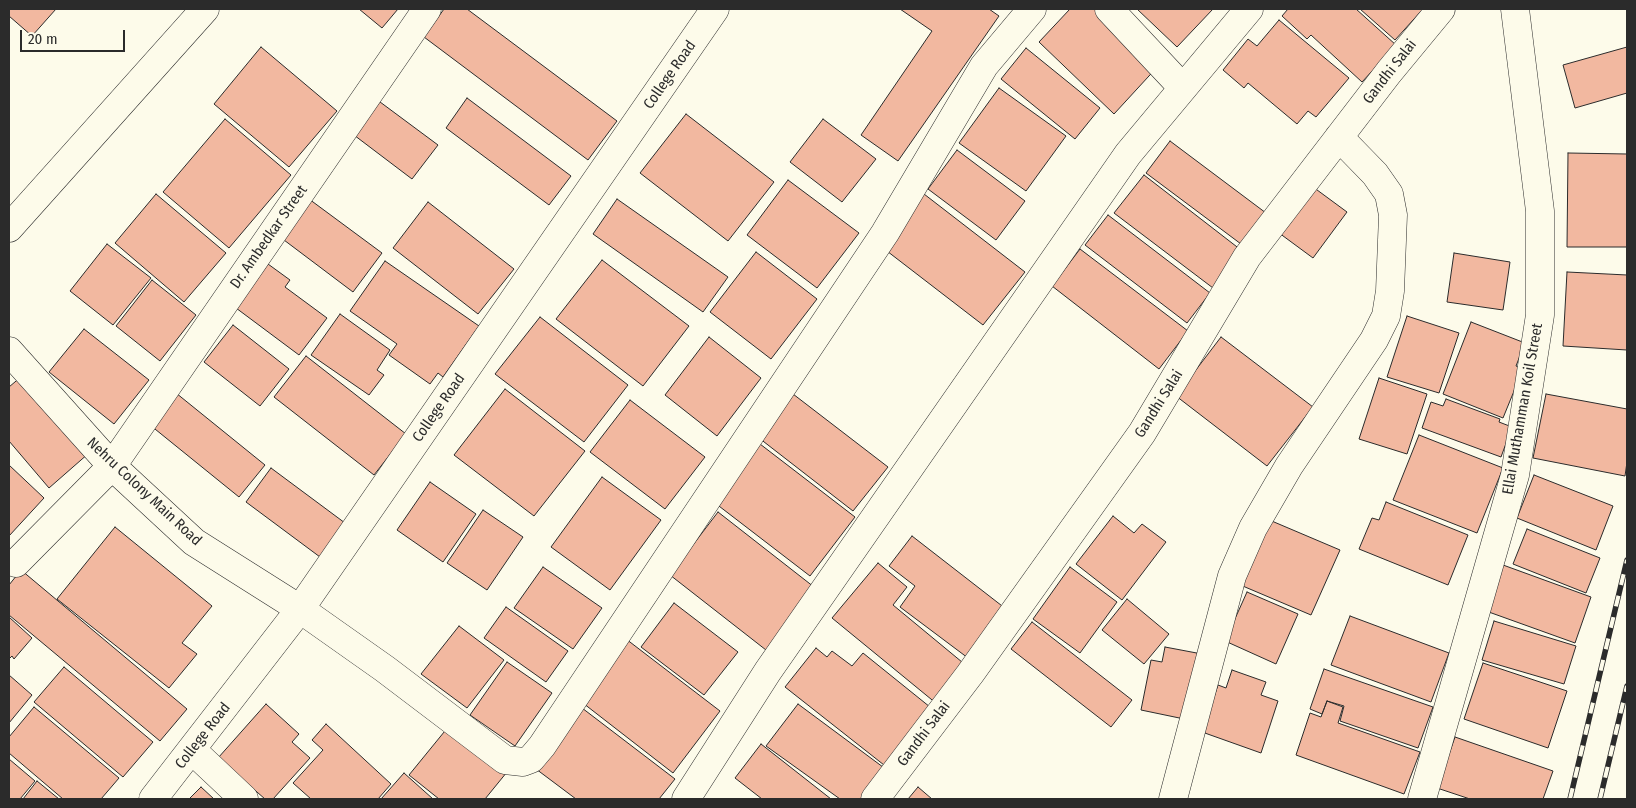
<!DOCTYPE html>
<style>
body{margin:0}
#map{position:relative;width:1636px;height:808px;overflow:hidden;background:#fdfbea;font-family:"Fira Sans Condensed",sans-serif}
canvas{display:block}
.frame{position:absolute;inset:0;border:10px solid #2b2b2b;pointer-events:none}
.scale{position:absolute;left:20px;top:30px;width:105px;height:22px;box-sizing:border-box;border:2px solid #2b2b2b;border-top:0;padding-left:6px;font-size:15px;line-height:18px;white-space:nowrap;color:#2b2b2b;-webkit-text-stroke:4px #fdfbea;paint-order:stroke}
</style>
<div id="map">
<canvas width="1636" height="808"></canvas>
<div class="frame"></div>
<div class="scale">20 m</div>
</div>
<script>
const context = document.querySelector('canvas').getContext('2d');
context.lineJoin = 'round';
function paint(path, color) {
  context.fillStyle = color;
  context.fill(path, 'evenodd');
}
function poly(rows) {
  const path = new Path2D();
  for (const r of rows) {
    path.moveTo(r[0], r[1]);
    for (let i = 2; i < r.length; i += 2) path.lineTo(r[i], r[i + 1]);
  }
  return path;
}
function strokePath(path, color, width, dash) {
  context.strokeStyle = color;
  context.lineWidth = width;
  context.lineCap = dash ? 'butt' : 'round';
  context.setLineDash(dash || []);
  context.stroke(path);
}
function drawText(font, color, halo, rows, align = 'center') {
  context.font = font + ' "Fira Sans Condensed",sans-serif';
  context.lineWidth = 4;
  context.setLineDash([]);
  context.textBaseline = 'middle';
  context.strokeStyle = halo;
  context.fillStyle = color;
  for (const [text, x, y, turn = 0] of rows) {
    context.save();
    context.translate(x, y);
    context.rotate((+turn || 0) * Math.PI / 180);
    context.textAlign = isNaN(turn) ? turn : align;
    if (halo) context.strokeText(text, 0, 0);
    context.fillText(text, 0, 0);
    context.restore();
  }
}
const building = poly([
 [9,9,56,9,32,36,9,16,9,9],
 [359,9,398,9,382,28,359,9],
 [444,9,467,9,617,121,588,160,424,37,444,9],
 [900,9,989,9,999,16,898,161,861,135,932,31,900,9],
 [1070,9,1101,9,1160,64,1114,114,1039,42,1070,9],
 [1137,9,1213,9,1177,47,1137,9],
 [1288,9,1356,9,1396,45,1362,82,1311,35,1307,39,1282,16,1288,9],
 [1360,9,1423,9,1395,40,1360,9],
 [1279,20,1349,78,1316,117,1308,111,1297,124,1248,83,1244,88,1223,70,1248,39,1257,46,1279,20],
 [261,47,337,111,289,167,214,104,261,47],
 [1627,47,1627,93,1575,108,1563,65,1627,47],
 [1026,48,1100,108,1075,139,1001,79,1026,48],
 [999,88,1066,136,1026,191,959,143,999,88],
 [372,96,438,145,412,179,346,129,372,96],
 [467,98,571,176,549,205,446,128,467,98],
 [686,114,774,182,728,241,640,173,686,114],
 [225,119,291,175,229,248,163,192,225,119],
 [823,119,876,159,842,202,790,162,823,119],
 [1170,141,1266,213,1241,244,1146,173,1170,141],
 [957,150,1025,201,996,240,928,189,957,150],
 [1568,153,1627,154,1627,247,1567,247,1568,153],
 [1144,175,1241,250,1213,288,1114,213,1144,175],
 [788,180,859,233,817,288,747,235,788,180],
 [1309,184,1347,212,1313,258,1275,230,1309,184],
 [156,194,226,253,184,302,115,243,156,194],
 [924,194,1025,272,983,325,883,248,924,194],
 [309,199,382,253,353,292,280,237,309,199],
 [617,199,728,277,703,312,593,234,617,199],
 [428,202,514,269,478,314,393,248,428,202],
 [1108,215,1210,293,1187,323,1085,245,1108,215],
 [107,244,151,278,113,325,70,291,107,244],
 [1080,249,1188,331,1159,369,1052,286,1080,249],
 [756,252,817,299,771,359,710,312,756,252],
 [1454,253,1510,262,1503,310,1447,302,1454,253],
 [602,260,689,326,643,386,556,319,602,260],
 [385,261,479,326,443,377,438,373,430,384,389,355,397,344,350,311,385,261],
 [268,264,290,280,285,287,327,318,299,355,236,308,268,264],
 [1567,272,1627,275,1627,350,1563,346,1567,272],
 [152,280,196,315,160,361,116,326,152,280],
 [340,314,390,350,377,370,384,375,369,395,311,355,340,314],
 [1407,316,1459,333,1439,393,1387,377,1407,316],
 [540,317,628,385,584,442,495,374,540,317],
 [1471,322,1525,343,1516,366,1523,369,1503,418,1443,394,1471,322],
 [233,325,289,369,260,406,204,362,233,325],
 [84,329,149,380,114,424,49,372,84,329],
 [709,337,761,378,717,436,665,395,709,337],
 [1221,337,1313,407,1267,466,1176,396,1221,337],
 [306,356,406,434,374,475,274,397,306,356],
 [22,376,89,453,49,488,9,441,9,387,22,376],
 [1379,378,1427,394,1407,454,1359,439,1379,378],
 [505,389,585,451,534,516,454,455,505,389],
 [176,393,265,465,239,497,150,425,176,393],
 [793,394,888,467,853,511,759,438,793,394],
 [1546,394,1627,409,1627,462,1625,476,1533,458,1546,394],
 [1446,399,1500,419,1499,422,1512,427,1501,457,1422,428,1431,402,1443,406,1446,399],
 [630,400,705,457,665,509,590,452,630,400],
 [1419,435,1503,468,1477,533,1393,500,1419,435],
 [760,444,855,517,810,576,715,503,760,444],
 [9,465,44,498,9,536,9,465],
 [271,468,345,523,320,557,246,502,271,468],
 [1534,475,1613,506,1596,550,1517,518,1534,475],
 [602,477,661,520,610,590,551,547,602,477],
 [430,482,476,514,443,562,397,530,430,482],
 [1386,502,1468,535,1448,585,1359,549,1372,518,1379,520,1386,502],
 [483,510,523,537,487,590,447,563,483,510],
 [718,512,814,587,766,650,670,575,718,512],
 [1113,516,1134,533,1142,524,1166,542,1122,600,1076,564,1113,516],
 [1267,519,1340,550,1311,615,1238,584,1267,519],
 [115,527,212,606,182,643,197,654,169,688,57,599,115,527],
 [1527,529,1600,558,1586,593,1513,564,1527,529],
 [912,536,1006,609,968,658,900,607,915,586,889,566,912,536],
 [878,563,907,587,893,605,968,667,937,704,832,618,878,563],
 [1503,565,1591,597,1575,643,1486,611,1503,565],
 [543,567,602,608,573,649,514,608,543,567],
 [1070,567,1117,602,1080,653,1033,619,1070,567],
 [21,570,187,709,160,741,9,615,9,585,21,570],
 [1247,592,1298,614,1276,664,1225,641,1247,592],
 [1127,599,1169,634,1144,664,1102,630,1127,599],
 [674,603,738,652,704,695,641,647,674,603],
 [506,607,568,651,546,682,484,638,506,607],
 [1350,616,1449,653,1431,702,1331,665,1350,616],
 [9,617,32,638,14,659,12,656,9,659,9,617],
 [1494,621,1576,646,1564,684,1482,660,1494,621],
 [1032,622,1132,700,1111,727,1011,649,1032,622],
 [459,626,504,660,467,708,421,674,459,626],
 [626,639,720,711,673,773,579,700,626,639],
 [1165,647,1202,654,1189,720,1141,710,1151,660,1162,662,1165,647],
 [816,648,827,657,832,651,852,666,863,653,930,707,884,765,785,687,816,648],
 [507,662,552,693,515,746,470,715,507,662],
 [1483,663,1567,691,1548,748,1464,719,1483,663],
 [64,667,153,742,123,777,34,702,64,667],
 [1324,669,1433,707,1418,748,1340,721,1344,706,1327,701,1322,714,1310,709,1324,669],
 [1232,670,1266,682,1261,695,1278,701,1261,753,1202,732,1218,685,1226,688,1232,670],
 [9,675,32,695,9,723,9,675],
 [1327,701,1343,707,1338,723,1420,752,1404,794,1296,755,1310,713,1321,717,1327,701],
 [266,704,299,734,292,742,310,758,273,799,265,799,218,758,266,704],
 [798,704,891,773,870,799,840,799,766,746,798,704],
 [34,707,119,778,101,799,63,799,9,753,9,737,34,707],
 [582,708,675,779,659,799,576,799,536,769,582,708],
 [326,724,391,784,378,799,311,799,293,783,323,750,312,740,326,724],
 [449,726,507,772,485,799,439,799,409,775,449,726],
 [1455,737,1553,771,1543,799,1470,799,1437,788,1455,737],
 [761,744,831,799,762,799,735,778,761,744],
 [9,759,35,781,20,799,9,799,9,759],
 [404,773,433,799,381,799,404,773],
 [37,781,59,799,23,799,37,781],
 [201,787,214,799,189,799,201,787],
 [918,787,932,799,908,799,918,787]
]);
paint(building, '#f2b8a0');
strokePath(building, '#2b2b2b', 1);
const minor = poly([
 [1109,9,1183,88],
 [9,228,205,9],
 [9,351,112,466,194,542,300,609,385,669,505,760,523,762,531,759,542,746,885,233,984,66,1032,9],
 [16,563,112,466,427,9],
 [193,751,244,799],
 [153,799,300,609,715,9],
 [686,799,768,671,1128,154,1249,9],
 [875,799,970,674,1142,433,1247,257,1389,72,1441,9],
 [1173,799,1232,576,1253,528,1289,466,1374,340,1386,316,1390,291,1393,215,1389,194,1375,174,1339,137],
 [1422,799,1515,475,1540,315,1540,211,1515,9]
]);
strokePath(minor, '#2b2b2b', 29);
strokePath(minor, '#fdfbea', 28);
const rail = poly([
 [1570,799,1627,560],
 [1600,799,1627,686]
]);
strokePath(rail, '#2b2b2b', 5.5);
strokePath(rail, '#fdfbea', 4, [11]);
drawText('15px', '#2b2b2b', '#fdfbea', [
 ["Gandhi Salai",1390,72,-52],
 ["College Road",670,75,-55],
 ["Dr. Ambedkar Street",269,237,-55],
 ["Gandhi Salai",1159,404,-58],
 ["College Road",439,408,-55],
 ["Ellai Muthamman Koil Street",1523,409,-80],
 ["Nehru Colony Main Road",144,492,43],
 ["Gandhi Salai",924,734,-53],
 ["College Road",203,736,-52]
]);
</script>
